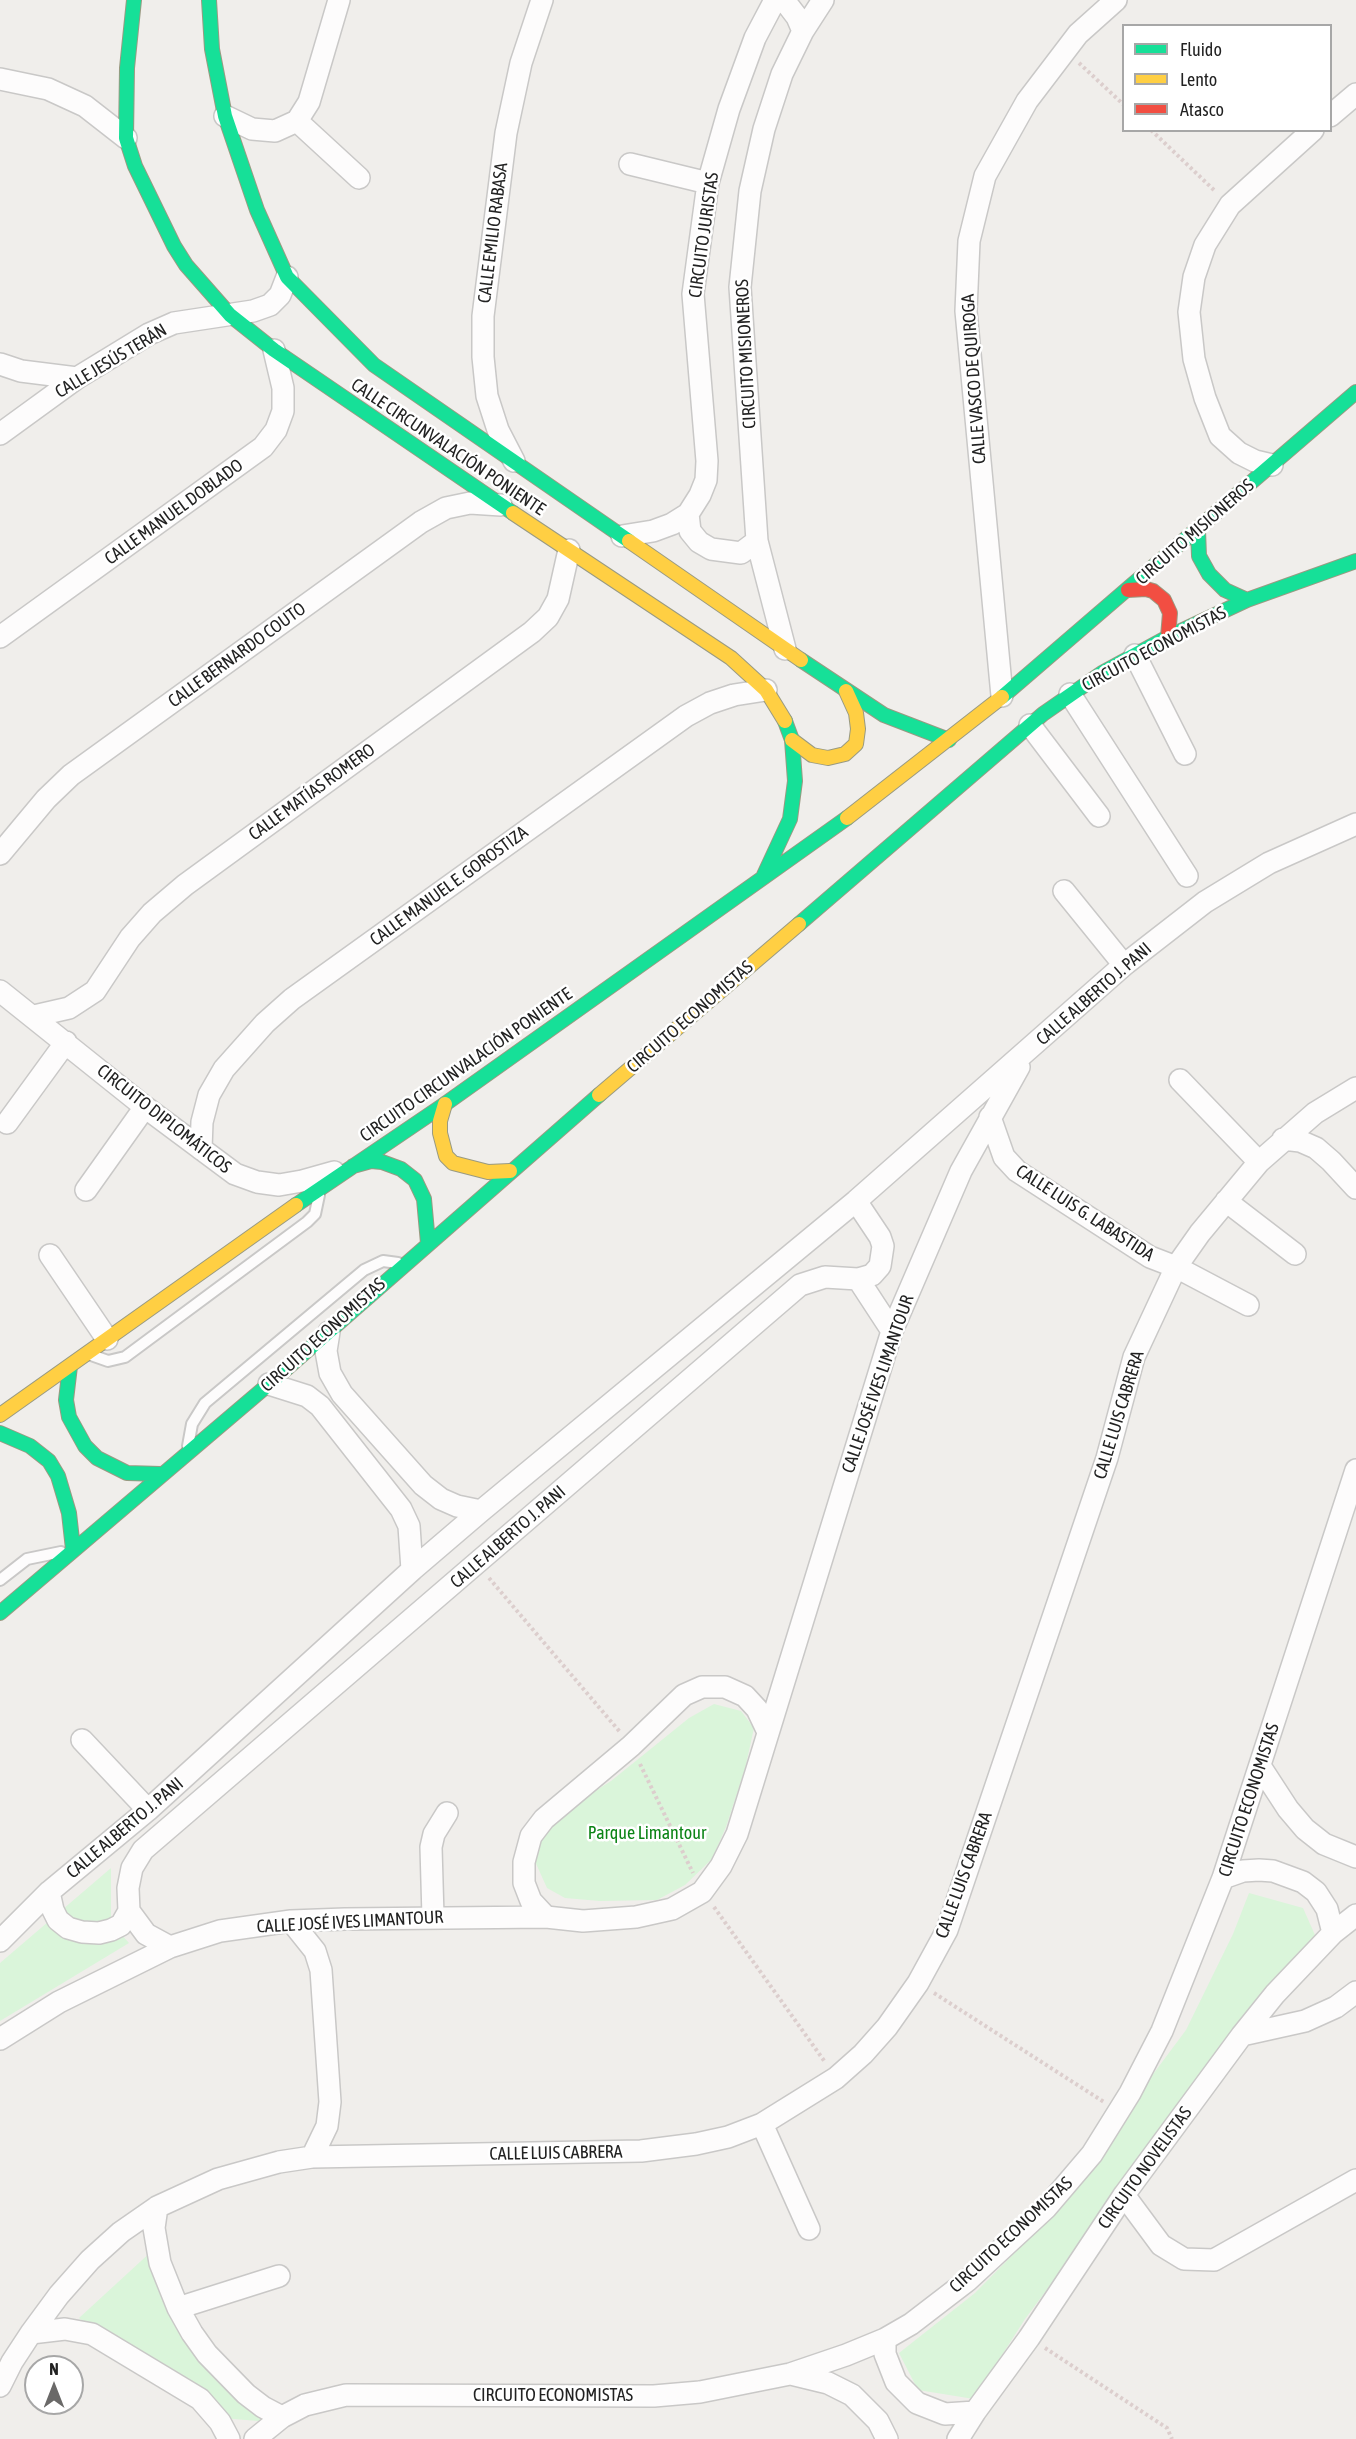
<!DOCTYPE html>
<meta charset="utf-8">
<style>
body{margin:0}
#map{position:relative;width:1356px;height:2439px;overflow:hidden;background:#f0eeeb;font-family:"Asap Condensed",sans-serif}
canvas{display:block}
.legend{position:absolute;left:1122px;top:24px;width:210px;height:108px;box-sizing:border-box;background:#fff;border:2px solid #a7a7a7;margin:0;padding:8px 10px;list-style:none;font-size:18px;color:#222}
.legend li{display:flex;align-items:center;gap:12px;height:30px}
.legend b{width:30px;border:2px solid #a7a7a7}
.north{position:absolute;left:24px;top:2355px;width:60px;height:60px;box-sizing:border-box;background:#fff;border:2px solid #a7a7a7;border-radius:50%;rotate:0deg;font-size:16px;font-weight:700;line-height:24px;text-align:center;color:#222}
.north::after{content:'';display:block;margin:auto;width:21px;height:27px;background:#6a6968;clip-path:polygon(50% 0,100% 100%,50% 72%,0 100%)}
</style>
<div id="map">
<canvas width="1356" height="2439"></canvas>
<ul class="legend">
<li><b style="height:8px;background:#16e098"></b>Fluido</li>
<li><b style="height:8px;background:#ffcf43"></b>Lento</li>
<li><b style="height:8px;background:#f24e42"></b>Atasco</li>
</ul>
<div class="north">N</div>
</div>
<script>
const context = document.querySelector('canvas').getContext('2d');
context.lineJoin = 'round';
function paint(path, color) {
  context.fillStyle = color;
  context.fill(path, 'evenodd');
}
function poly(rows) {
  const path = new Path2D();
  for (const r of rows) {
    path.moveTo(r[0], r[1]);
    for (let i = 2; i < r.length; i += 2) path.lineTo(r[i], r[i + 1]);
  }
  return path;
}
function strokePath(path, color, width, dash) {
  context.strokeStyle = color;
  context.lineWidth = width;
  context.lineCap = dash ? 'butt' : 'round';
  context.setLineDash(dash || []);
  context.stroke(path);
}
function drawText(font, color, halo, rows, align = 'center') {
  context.font = font + ' "Asap Condensed",sans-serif';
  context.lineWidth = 5;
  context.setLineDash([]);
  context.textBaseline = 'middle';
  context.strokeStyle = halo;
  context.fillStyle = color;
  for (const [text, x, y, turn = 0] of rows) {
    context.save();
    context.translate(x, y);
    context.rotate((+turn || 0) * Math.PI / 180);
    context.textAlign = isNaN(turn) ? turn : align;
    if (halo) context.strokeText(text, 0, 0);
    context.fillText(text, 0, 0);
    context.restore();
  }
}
paint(poly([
 [714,1704,741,1711,754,1728,745,1769,726,1827,712,1859,685,1885,657,1900,600,1901,565,1898,547,1888,533,1857,540,1826,611,1781,689,1718],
 [111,1868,111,1923,129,1943,0,2021,0,1963],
 [1249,1893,1303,1908,1315,1935,1269,1985,1146,2157,1025,2319,974,2399,918,2390,899,2353,975,2293,1064,2203,1142,2089,1186,2030,1233,1934],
 [153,2250,197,2357,270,2422,210,2417,112,2347,79,2318]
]), '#daf5da');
const lane = poly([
 [91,1355,108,1361,125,1357,307,1222,315,1214,319,1195],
 [188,1446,192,1424,205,1403,364,1270,383,1261,398,1263],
 [0,1580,27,1559,61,1552]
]);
const street = poly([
 [784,0,797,17,803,31],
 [0,79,48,89,85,106,126,138],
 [225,116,252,129,275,131,297,121,309,102,339,0],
 [1330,116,1356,94],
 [297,121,359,178],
 [630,164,708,183],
 [0,364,21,371,77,378],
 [0,434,77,378,149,334,174,323,253,311,270,305,280,295,287,277],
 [514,461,498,430,487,396,483,357,483,316,506,133,521,63,542,0],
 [1272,465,1255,461,1239,453,1220,436,1205,398,1194,359,1189,312,1194,277,1205,245,1230,205,1313,130],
 [688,514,690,531,699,542,711,549,741,553,757,541],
 [622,536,653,531,672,524,688,514,700,495,706,480,707,461,693,294,708,183,729,109,755,38,775,0],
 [0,637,263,447,276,430,283,411,283,388,274,350],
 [785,649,757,541,740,287,750,191,764,129,782,74,803,31,823,0],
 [1135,655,1185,754],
 [1070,694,1187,876],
 [1002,696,966,311,969,241,985,176,1027,101,1078,34,1116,0],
 [1030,725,1099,816],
 [0,854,46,799,71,775,421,522,446,508,470,503,501,505],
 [1064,891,1124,965],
 [0,991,145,1107,235,1174,257,1182,279,1185,302,1181,334,1172],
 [34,1016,69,1008,95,991,130,938,152,913,185,885,532,632,548,617,558,599,569,550],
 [1180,1080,1259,1162],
 [990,1117,1004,1157,1017,1171,1150,1257,1176,1267,1248,1305],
 [7,1123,66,1042],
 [1283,1139,1300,1141,1316,1148,1331,1161,1356,1188],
 [201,1149,202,1122,209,1095,224,1069,265,1023,292,999,686,716,710,703,734,695,766,690],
 [86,1190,145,1107],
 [1226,1201,1295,1254],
 [50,1255,107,1339],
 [858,1279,892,1331],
 [329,1332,326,1351,330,1373,342,1394,423,1485,441,1499,457,1506,481,1511],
 [269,1384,307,1396,320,1406,401,1509,409,1526,412,1570],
 [82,1740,148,1810],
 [1260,1766,1288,1809,1305,1829,1324,1844,1356,1857],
 [1223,1878,1243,1871,1259,1870,1273,1871,1303,1882,1316,1892,1327,1909,1333,1933],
 [49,1892,53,1910,58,1920,68,1928,82,1932,99,1933,111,1930,121,1925,129,1911],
 [433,1917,431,1847,434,1834,447,1813],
 [546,1917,531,1901,524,1883,524,1862,531,1836,544,1819,631,1746,684,1695,702,1687,725,1687,745,1696,757,1709,768,1732],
 [291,1921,315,1951,321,1970,330,2102,327,2126,312,2157],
 [0,1941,49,1892,148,1810,412,1570,481,1511,856,1201,1124,965,1205,902,1269,863,1356,824],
 [170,1947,146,1934,129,1911,128,1888,132,1868,143,1850,800,1285,825,1277,858,1279,872,1275,880,1266,883,1246,880,1237,856,1201],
 [1242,2035,1305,2021,1336,2007,1356,1992],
 [0,2039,59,2002,170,1947,220,1931,291,1921,345,1919,546,1917,583,1921,636,1917,672,1909,702,1892,721,1866,737,1834,892,1331,961,1171,1019,1067],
 [762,2124,809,2229],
 [1124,2195,1161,2245,1184,2259,1214,2260,1356,2180],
 [157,2207,154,2228,160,2263,178,2308,192,2333,207,2354,246,2394,263,2407,282,2417],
 [178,2308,279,2276],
 [31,2333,65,2329,92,2334,200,2399,220,2422,229,2439],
 [885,2339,885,2354,896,2382,917,2403,945,2414,975,2412],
 [791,2374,828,2383,852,2395,878,2421,887,2439],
 [0,2386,12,2362,31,2333,59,2295,90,2260,121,2232,157,2207,218,2179,279,2162,312,2157,641,2151,696,2144,728,2137,762,2124,836,2078,863,2054,887,2027,918,1983,947,1930,1107,1458,1134,1357,1176,1267,1200,1233,1259,1162,1315,1113,1356,1088],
 [255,2439,282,2417,305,2405,346,2395,654,2396,700,2392,790,2374,846,2355,885,2339,911,2324,967,2281,1046,2208,1092,2154,1130,2093,1162,2031,1223,1878,1356,1470],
 [958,2439,975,2412,1029,2338,1124,2195,1242,2035,1275,1994,1333,1933,1356,1915]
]);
const fast = poly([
 [134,0,127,68,126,138,135,166,174,246,186,265,230,315,274,350,513,513],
 [209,0,212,49,225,116,257,210,287,277,374,365,629,541],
 [1198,530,1199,556,1209,574,1225,590,1247,600],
 [801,660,884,715,949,740],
 [1002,697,1356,392],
 [764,875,790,819,795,781,792,740,785,721],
 [799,924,1043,714,1102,673,1168,637,1247,600,1356,561],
 [353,1166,371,1161,382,1162,401,1169,415,1180,424,1199,428,1243],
 [296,1205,445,1104,847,818],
 [70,1366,66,1400,69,1417,85,1446,97,1458,127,1473,161,1474],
 [0,1433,30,1446,49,1461,58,1476,69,1513,73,1549],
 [0,1613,269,1384,599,1095]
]);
const slow = poly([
 [513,513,731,658,766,690,785,721],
 [629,541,801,660],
 [792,740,812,755,828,758,845,754,856,744,858,729,856,713,846,691],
 [847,818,1002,697],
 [599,1095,799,924],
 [445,1104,440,1121,440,1133,446,1156,453,1163,488,1172,510,1171],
 [0,1415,296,1205]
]);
const jam = poly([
 [1128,590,1146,589,1153,591,1164,600,1170,613,1168,637]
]);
strokePath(lane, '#c9c8c7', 14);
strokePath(street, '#c9c8c7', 24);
strokePath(fast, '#999a82', 16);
strokePath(slow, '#999a82', 16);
strokePath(jam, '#999a82', 16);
strokePath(poly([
 [1079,63,1124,105],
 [1151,130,1216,192],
 [489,1578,620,1732],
 [640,1764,693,1873],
 [714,1907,825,2062],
 [934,1993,1104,2102],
 [1045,2348,1167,2428,1172,2439]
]), '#dccecd', 4, [3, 3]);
strokePath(lane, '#fdfcfc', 10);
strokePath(street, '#fdfcfc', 21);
strokePath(fast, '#16e098', 14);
strokePath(slow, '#ffcf43', 14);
strokePath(jam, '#f24e42', 14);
drawText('18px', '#222', '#fff', [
 ["CALLE EMILIO RABASA",493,233,-83],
 ["CIRCUITO JURISTAS",704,235,-82],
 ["CIRCUITO MISIONEROS",746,354,-93],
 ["CALLE JESÚS TERÁN",111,361,-31],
 ["CALLE VASCO DE QUIROGA",974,379,-94],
 ["CALLE CIRCUNVALACIÓN PONIENTE",448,447,34],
 ["CALLE MANUEL DOBLADO",174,512,-36],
 ["CIRCUITO MISIONEROS",1195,532,-41],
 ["CIRCUITO ECONOMISTAS",1154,649,-28],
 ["CALLE BERNARDO COUTO",237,655,-36],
 ["CALLE MATÍAS ROMERO",312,792,-36],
 ["CALLE MANUEL E. GOROSTIZA",449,886,-36],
 ["CALLE ALBERTO J. PANI",1094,994,-41],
 ["CIRCUITO ECONOMISTAS",690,1017,-41],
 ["CIRCUITO CIRCUNVALACIÓN PONIENTE",466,1065,-35],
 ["CIRCUITO DIPLOMÁTICOS",164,1119,38],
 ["CALLE LUIS G. LABASTIDA",1085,1213,33],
 ["CIRCUITO ECONOMISTAS",323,1335,-42],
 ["CALLE JOSÉ IVES LIMANTOUR",878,1384,-71],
 ["CALLE LUIS CABRERA",1119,1415,-73],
 ["CALLE ALBERTO J. PANI",508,1537,-41],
 ["CIRCUITO ECONOMISTAS",1249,1800,-72],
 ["CALLE ALBERTO J. PANI",125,1828,-40],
 ["CALLE LUIS CABRERA",964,1875,-70],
 ["CALLE JOSÉ IVES LIMANTOUR",350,1922,-3],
 ["CALLE LUIS CABRERA",556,2153,-1],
 ["CIRCUITO NOVELISTAS",1145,2168,-54],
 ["CIRCUITO ECONOMISTAS",1011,2235,-43],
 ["CIRCUITO ECONOMISTAS",553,2395]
]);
drawText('18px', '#0c8416', '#fff', [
 ["Parque Limantour",647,1833]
]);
</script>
